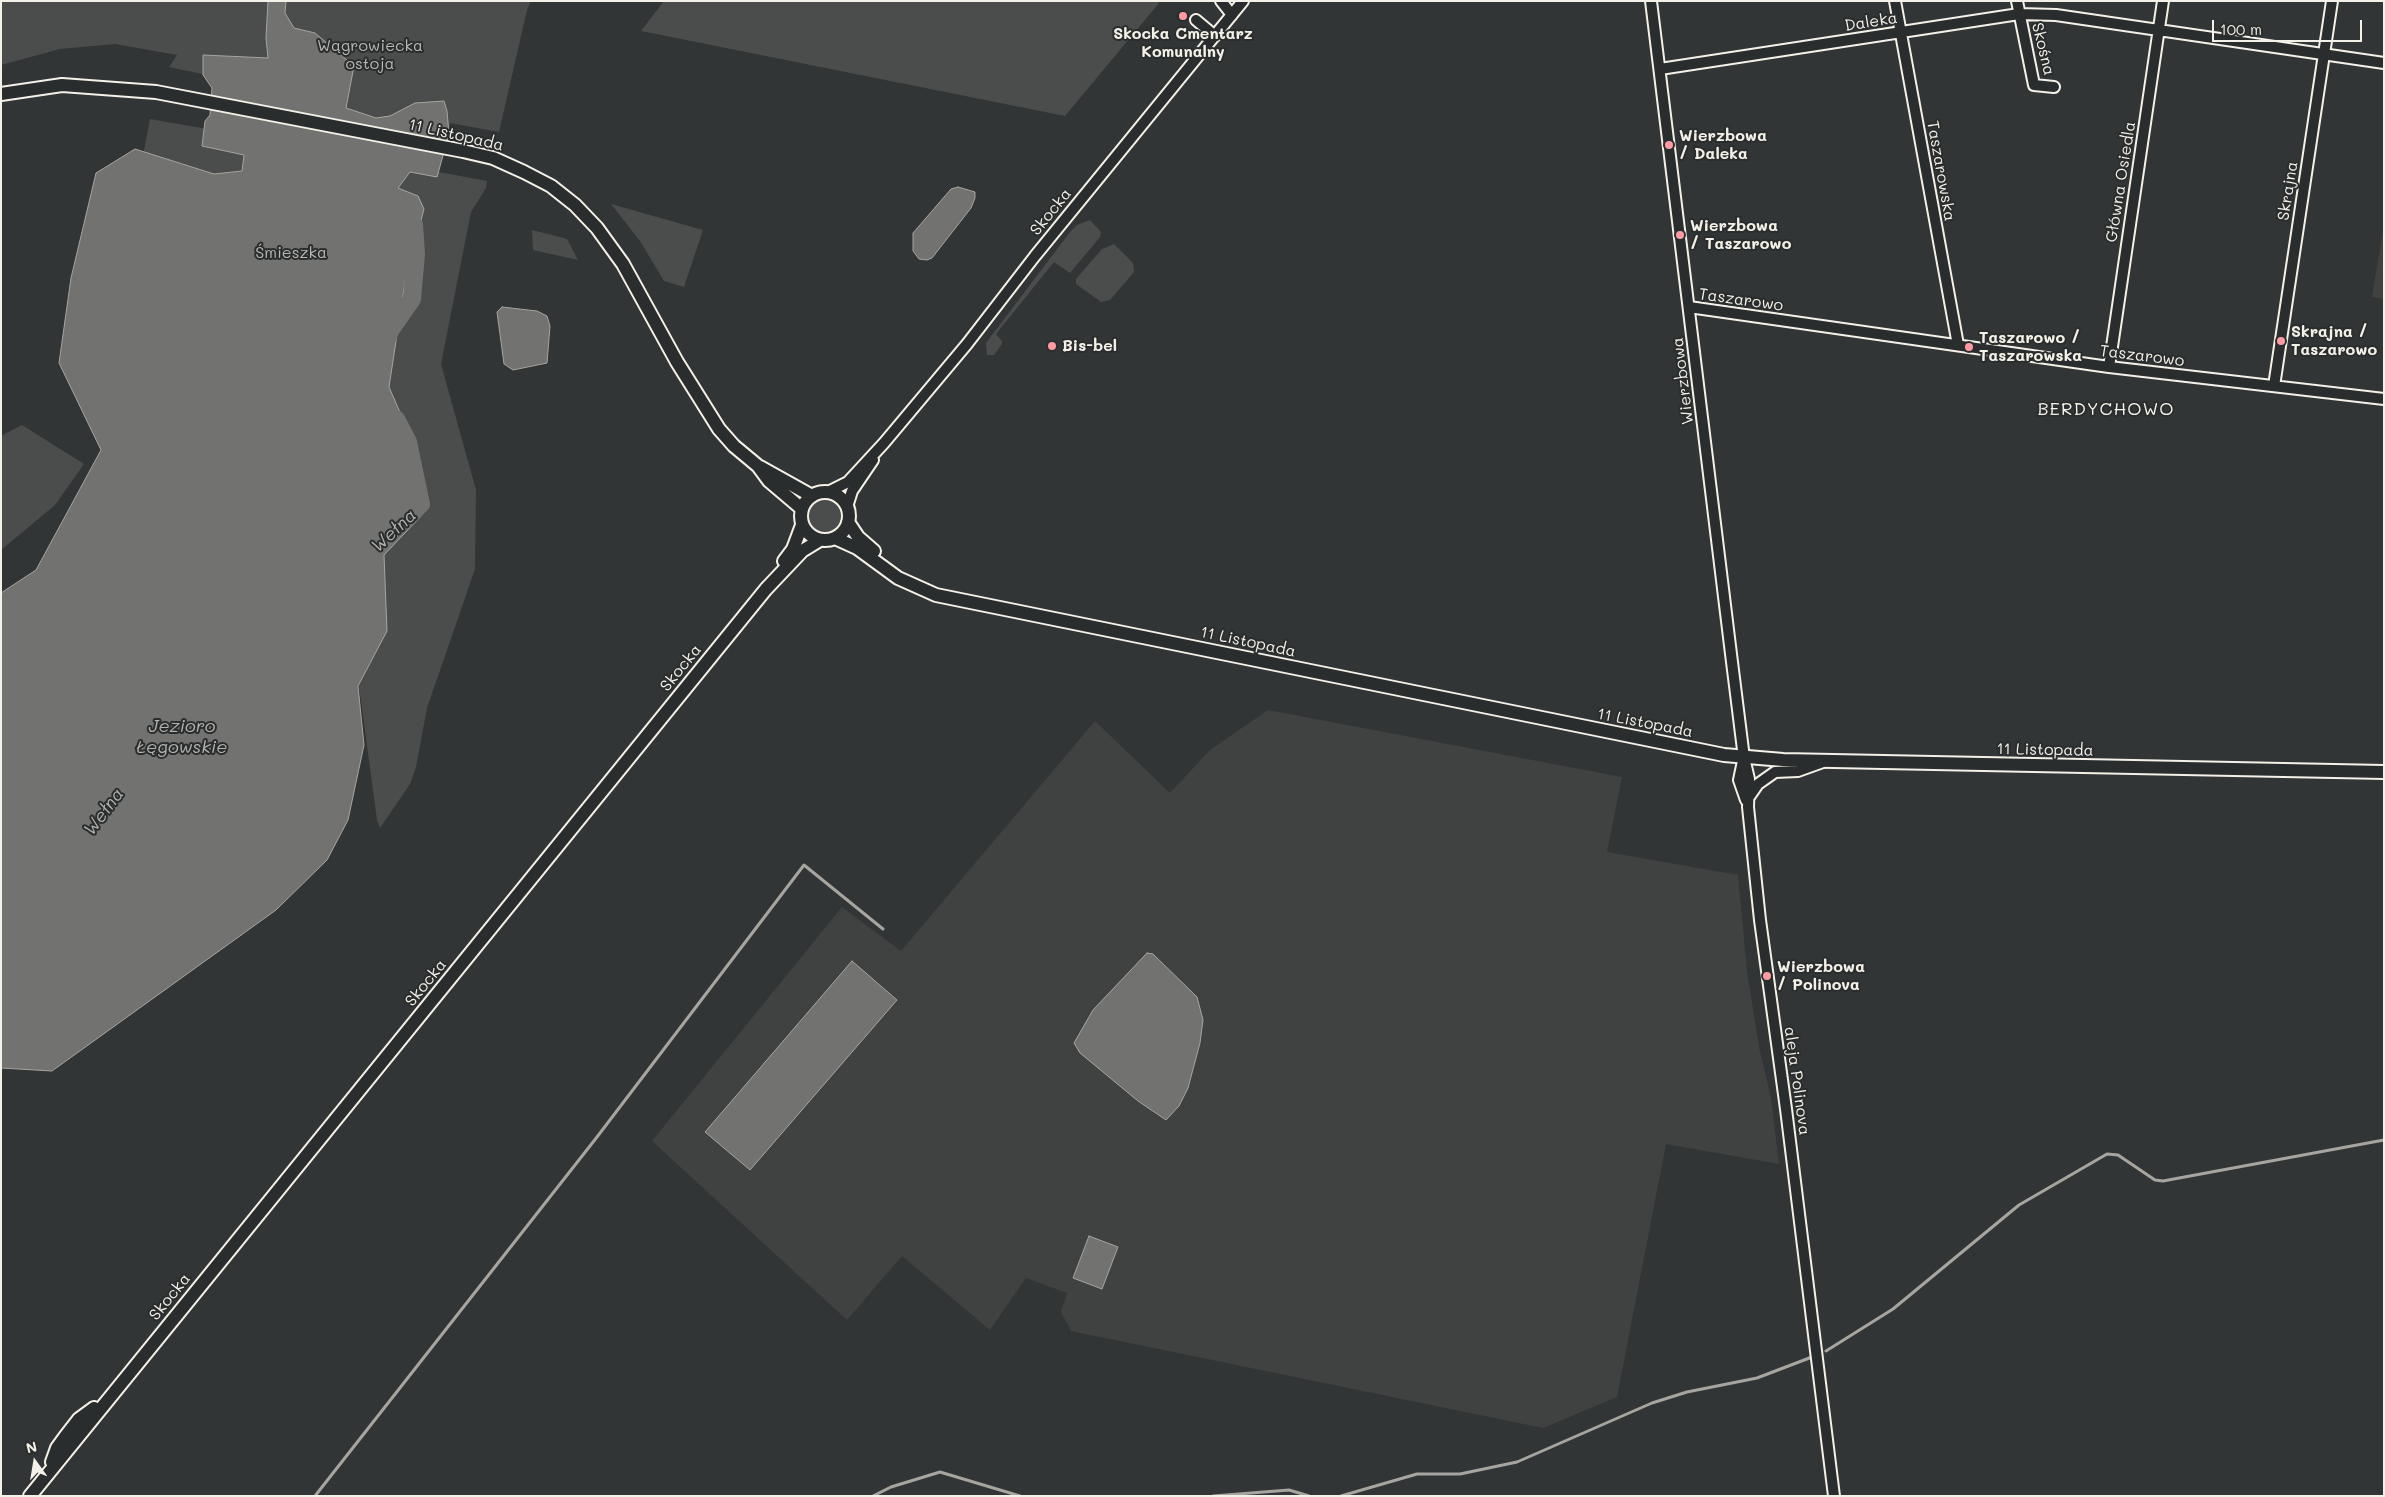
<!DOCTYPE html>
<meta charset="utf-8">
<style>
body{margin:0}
#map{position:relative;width:2385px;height:1497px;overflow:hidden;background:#323535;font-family:Mali,sans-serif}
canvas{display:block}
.frame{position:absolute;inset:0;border:2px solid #f4f1e8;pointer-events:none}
.north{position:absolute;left:10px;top:1437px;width:50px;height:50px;-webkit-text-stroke:4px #2a2d2e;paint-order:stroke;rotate:347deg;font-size:14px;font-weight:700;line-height:20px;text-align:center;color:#f4f1e8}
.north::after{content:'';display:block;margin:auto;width:18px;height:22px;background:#f4f1e8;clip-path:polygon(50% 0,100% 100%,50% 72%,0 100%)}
.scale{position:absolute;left:2212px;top:20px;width:150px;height:22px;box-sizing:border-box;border:2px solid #f4f1e8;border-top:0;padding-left:6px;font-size:15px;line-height:18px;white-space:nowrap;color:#f4f1e8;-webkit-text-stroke:4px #2a2d2e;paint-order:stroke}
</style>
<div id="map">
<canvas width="2385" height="1497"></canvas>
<div class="frame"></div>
<div class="north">N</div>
<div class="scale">100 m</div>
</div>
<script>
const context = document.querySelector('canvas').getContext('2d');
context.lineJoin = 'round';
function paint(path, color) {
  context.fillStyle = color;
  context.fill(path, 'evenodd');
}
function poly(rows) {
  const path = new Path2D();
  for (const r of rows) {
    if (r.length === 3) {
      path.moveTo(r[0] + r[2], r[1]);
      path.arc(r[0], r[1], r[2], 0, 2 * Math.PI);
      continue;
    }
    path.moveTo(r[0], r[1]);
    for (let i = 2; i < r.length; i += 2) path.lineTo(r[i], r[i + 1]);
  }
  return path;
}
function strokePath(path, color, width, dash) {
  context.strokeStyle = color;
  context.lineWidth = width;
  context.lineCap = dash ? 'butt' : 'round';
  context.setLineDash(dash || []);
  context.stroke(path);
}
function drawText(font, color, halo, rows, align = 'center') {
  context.font = font + ' Mali,sans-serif';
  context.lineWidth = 4;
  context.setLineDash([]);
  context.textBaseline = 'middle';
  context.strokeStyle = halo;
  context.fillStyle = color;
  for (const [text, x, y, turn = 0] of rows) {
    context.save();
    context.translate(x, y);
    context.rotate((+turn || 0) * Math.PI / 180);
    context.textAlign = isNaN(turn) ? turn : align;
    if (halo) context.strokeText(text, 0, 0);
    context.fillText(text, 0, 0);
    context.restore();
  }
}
paint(poly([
 [2384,224,2384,299,2372,297],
 [1268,710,1622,777,1607,852,1738,875,1747,971,1759,1047,1771,1098,1779,1164,1666,1144,1617,1397,1543,1428,1071,1331,1061,1312,1067,1293,1026,1278,990,1330,902,1256,847,1320,652,1141,842,907,901,951,1095,721,1170,793,1210,750]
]), '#404242');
paint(poly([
 [1,1,531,1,527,10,499,132,450,123,439,172,487,181,486,188,471,212,441,364,476,490,475,569,427,708,416,767,410,784,380,828,377,820,356,664,92,423,150,119,207,129,217,77,169,67,177,55,115,44,60,49,1,65],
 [664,1,1157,1,1159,3,1065,116,641,31],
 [611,204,703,230,684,287,664,281,640,241],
 [1090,220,1101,232,1100,237,1070,273,1054,262,996,334,1002,341,1002,344,994,355,987,355,986,343,1070,232,1077,225],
 [532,230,567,239,578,260,533,250],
 [1114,244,1133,263,1134,272,1110,300,1101,302,1076,284,1076,279,1102,249],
 [22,425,84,464,55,505,1,550,1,436],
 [824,516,18]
]), '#4b4d4c');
const water = poly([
 [268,1,286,1,285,13,294,28,315,33,354,66,346,108,376,118,390,116,415,103,444,101,447,111,449,134,437,177,410,172,398,188,418,196,424,209,405,282,389,387,402,417,423,514,384,555,387,631,358,686,364,745,348,820,327,860,276,910,52,1071,1,1068,1,593,36,570,101,450,59,363,71,278,96,173,135,149,214,174,242,171,244,155,202,146,205,121,210,115,212,88,203,75,203,55,268,58,266,38,268,1],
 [958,187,975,192,975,198,971,208,932,258,927,260,919,259,913,251,913,233,951,189,958,187],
 [502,307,537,311,547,316,550,326,547,363,513,370,504,364,497,312,502,307],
 [1147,953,1153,954,1197,997,1203,1020,1200,1043,1188,1088,1179,1106,1166,1120,1138,1101,1080,1053,1074,1043,1093,1010,1147,953],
 [852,961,897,1000,750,1170,705,1132,852,961],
 [1089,1236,1118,1247,1102,1289,1073,1278,1089,1236]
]);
paint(water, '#727370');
strokePath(water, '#a6a5a0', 1);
strokePath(poly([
 [1826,1351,1893,1309,2019,1205,2107,1154,2118,1155,2155,1180,2163,1181,2384,1140],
 [315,1496,597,1137,804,865,883,929],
 [873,1496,891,1487,940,1472,1020,1496],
 [1213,1496,1289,1490,1309,1496],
 [1341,1496,1417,1474,1460,1474,1517,1462,1652,1403,1687,1392,1757,1378,1812,1357]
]), '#a6a5a0', 3);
strokePath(poly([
 [388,337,389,332,412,299,416,254,414,225,411,221],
 [396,419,408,442,421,504,404,521]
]), '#727370', 18);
const minor = poly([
 [1221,1,1232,15],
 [1651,1,1732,662,1744,758,1749,779,1748,807,1760,920,1786,1109,1834,1496],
 [1895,1,1958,345],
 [2017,1,2034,85,2054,87],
 [1196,20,1215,36],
 [1660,69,2019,14,2056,15,2384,63],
 [1689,307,2109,367,2384,399],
 [2109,367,2163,1],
 [2274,386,2332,1],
 [828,492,848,482,884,443,967,344,1035,256,1243,1],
 [847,507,852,491,873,460],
 [1743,761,1739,780,1746,800],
 [1749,797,1758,784,1775,772,1798,771,1823,762]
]);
const major = poly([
 [1,94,62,85,156,92,463,151,493,158,524,172,551,186,575,205,597,228,623,264,677,362,719,429,734,446,758,466,769,481,802,509],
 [760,467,812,496],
 [825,516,24],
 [848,522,858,537,874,551],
 [835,538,857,548,898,578,936,595,1724,755,1783,760,2384,772],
 [784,561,793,549,802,525],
 [52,1462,57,1448,65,1437,79,1419,94,1408],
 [30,1496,766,589,802,551,820,540]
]);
strokePath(minor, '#f4f1e8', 14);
strokePath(major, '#f4f1e8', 16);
strokePath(minor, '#2a2d2e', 10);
strokePath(major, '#2a2d2e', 12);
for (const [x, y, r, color] of [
 [1183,16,5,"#ff9aa2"],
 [1669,145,5,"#ff9aa2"],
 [1680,235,5,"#ff9aa2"],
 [2281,341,5,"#ff9aa2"],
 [1052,346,5,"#ff9aa2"],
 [1969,347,5,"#ff9aa2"],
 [1767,976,5,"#ff9aa2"]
]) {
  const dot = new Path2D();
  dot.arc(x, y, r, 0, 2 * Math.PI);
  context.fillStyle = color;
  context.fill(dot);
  strokePath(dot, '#2a2d2e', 2);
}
drawText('16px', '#f4f1e8', '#2a2d2e', [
 ["Daleka",1871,22,-9],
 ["Skośna",2043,49,76],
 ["11 Listopada",456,135,13],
 ["Taszarowska",1941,171,80],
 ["Główna Osiedla",2121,182,-81],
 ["Skrajna",2288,191,-81],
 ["Skocka",1051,212,-51],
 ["Taszarowo",1741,300,8],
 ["Taszarowo",2142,356,7],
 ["Wierzbowa",1683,381,-97],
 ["11 Listopada",1248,642,12],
 ["Skocka",681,668,-51],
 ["11 Listopada",1645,723,11],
 ["11 Listopada",2045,750,1],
 ["Skocka",426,983,-51],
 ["aleja Polinova",1797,1081,82],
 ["Skocka",170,1297,-51]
]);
drawText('bold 16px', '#f4f1e8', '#2a2d2e', [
 ["Skocka Cmentarz",1183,34,"center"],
 ["Komunalny",1183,52,"center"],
 ["Wierzbowa",1679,136],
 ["/ Daleka",1679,154],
 ["Wierzbowa",1690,226],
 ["/ Taszarowo",1690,244],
 ["Skrajna /",2291,332],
 ["Taszarowo",2291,350],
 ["Taszarowo /",1979,338],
 ["Taszarowska",1979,356],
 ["Bis-bel",1062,346],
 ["Wierzbowa",1777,967],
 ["/ Polinova",1777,985]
], 'left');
drawText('16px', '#b9b8b1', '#2a2d2e', [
 ["Wągrowiecka",370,46],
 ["ostoja",370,64],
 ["Śmieszka",291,253]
]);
context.letterSpacing = '1px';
drawText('18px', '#f4f1e8', '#2a2d2e', [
 ["BERDYCHOWO",2106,409]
]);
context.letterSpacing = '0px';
drawText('italic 18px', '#b3b2ac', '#2a2d2e', [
 ["Wełna",394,531,-43],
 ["Jezioro",182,726],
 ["Łęgowskie",182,747],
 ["Wełna",104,812,-53]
]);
</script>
